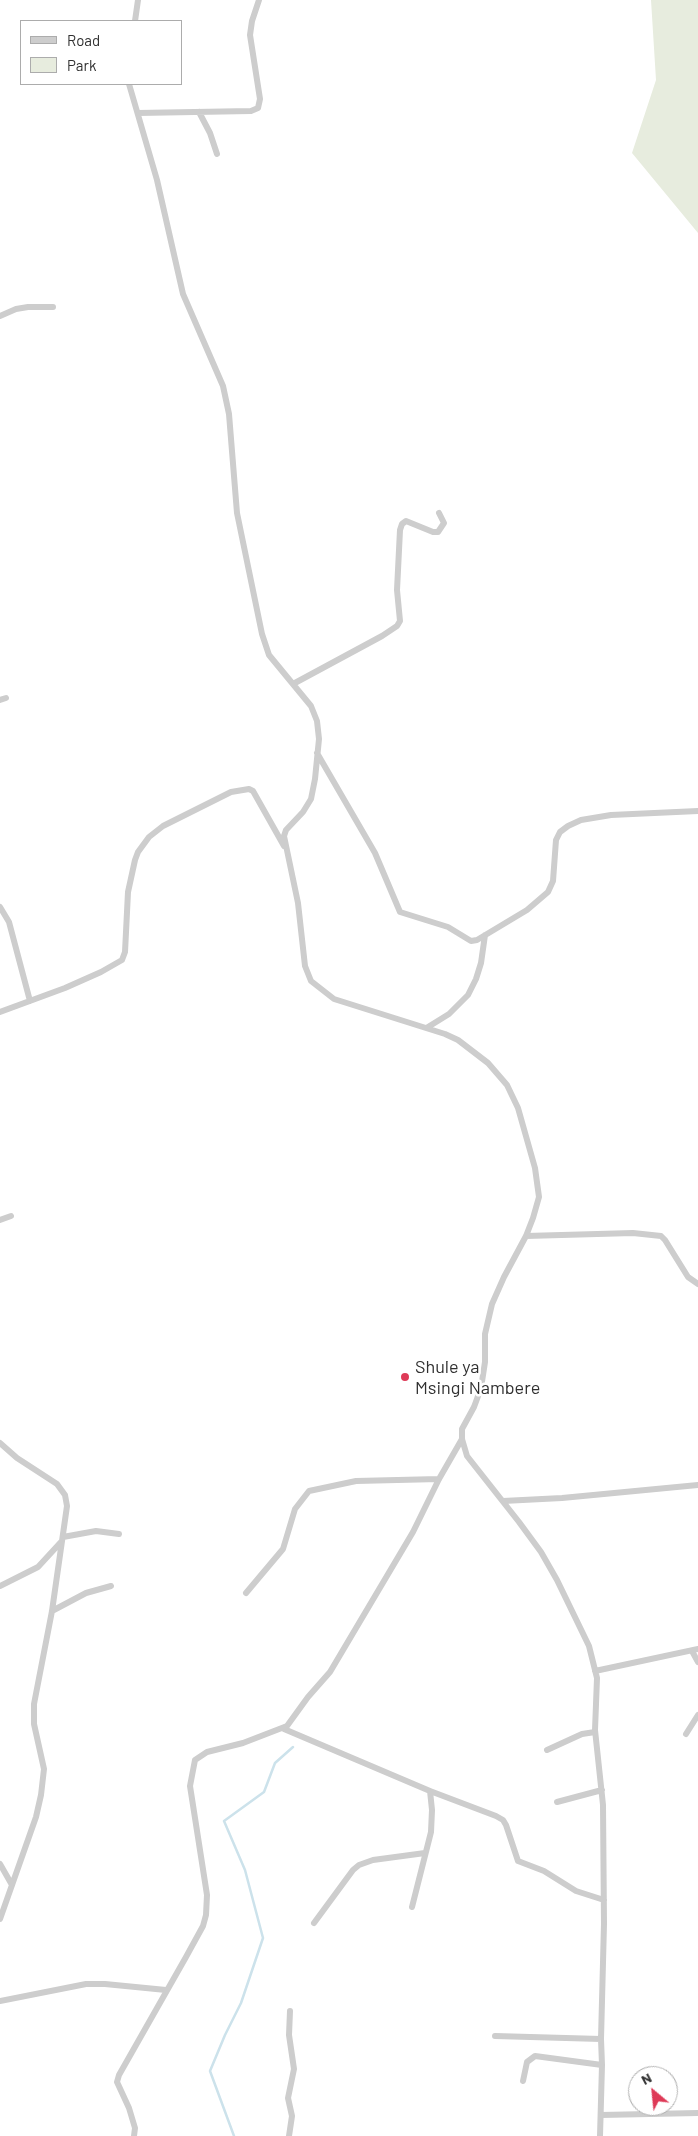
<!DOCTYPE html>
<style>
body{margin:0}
#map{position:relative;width:698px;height:2136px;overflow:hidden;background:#fff;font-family:Barlow,sans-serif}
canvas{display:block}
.legend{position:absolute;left:20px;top:20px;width:162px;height:65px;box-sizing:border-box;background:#fff;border:1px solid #acacac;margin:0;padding:6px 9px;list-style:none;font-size:15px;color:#303030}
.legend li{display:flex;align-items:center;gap:10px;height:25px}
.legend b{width:25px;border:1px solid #acacac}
.north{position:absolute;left:628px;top:2066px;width:50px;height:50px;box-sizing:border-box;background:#fff;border:1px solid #acacac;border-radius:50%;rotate:332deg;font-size:14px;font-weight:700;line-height:20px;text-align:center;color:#303030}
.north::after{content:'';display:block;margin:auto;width:18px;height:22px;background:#de3a57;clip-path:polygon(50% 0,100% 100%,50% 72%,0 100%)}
</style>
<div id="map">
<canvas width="698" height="2136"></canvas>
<ul class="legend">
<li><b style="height:6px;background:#cdcdcd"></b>Road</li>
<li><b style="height:14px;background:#e7ecde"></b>Park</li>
</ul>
<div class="north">N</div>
</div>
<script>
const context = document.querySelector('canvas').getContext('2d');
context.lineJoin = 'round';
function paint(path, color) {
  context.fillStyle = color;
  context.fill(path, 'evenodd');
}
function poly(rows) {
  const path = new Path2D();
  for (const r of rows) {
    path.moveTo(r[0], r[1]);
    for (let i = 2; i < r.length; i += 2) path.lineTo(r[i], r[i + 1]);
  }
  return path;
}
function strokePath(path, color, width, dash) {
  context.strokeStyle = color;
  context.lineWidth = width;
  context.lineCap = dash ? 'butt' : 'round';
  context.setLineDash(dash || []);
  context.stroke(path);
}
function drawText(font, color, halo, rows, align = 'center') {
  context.font = font + ' Barlow,sans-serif';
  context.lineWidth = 5;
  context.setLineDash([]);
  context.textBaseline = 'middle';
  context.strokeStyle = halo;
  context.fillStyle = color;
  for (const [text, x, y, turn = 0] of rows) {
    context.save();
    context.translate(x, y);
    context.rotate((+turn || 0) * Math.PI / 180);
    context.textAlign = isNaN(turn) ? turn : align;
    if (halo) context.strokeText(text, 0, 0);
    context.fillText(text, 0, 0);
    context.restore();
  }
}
paint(poly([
 [651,0,698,0,698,233,632,153,656,80]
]), '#e7ecde');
strokePath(poly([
 [234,2136,210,2071,225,2035,241,2003,263,1938,245,1870,224,1821,264,1792,275,1763,293,1747]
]), '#cce2eb', 2.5);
strokePath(poly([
 [135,21,138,0],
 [129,84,157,180,183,294,223,386,229,414,237,513,262,634,269,655,311,706,317,721,319,739,315,779,311,799,303,812,286,830,284,836,298,903,305,966,311,981,334,999,445,1034,458,1040,488,1063,507,1085,518,1108,535,1168,539,1197,533,1218,526,1236,504,1277,492,1304,485,1334,485,1362,481,1388,474,1407,462,1429,462,1439,467,1456,519,1522,541,1552,557,1580,589,1646,597,1678,595,1730,603,1805,604,1924,601,2039,602,2065,600,2136],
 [199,112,210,133,217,154],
 [138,113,251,111,258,108,260,99,250,35,252,21,259,0],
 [0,316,16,309,28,307,53,307],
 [293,684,382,636,397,626,400,621,397,590,400,530,402,524,406,521,433,532,438,532,444,523,439,513],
 [0,700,6,698],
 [317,753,375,853,400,912,448,927,471,941,477,940,527,910,548,892,553,881,556,840,560,832,568,826,581,820,611,815,698,811],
 [0,907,9,922,30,1001],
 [0,1012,65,988,101,972,122,960,125,952,128,892,135,860,138,852,149,837,163,826,231,792,249,789,253,791,284,846],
 [428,1027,449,1014,468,995,476,979,481,963,485,935],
 [0,1220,11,1216],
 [526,1236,633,1233,661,1236,665,1240,688,1277,698,1284],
 [0,1443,17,1458,57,1484,65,1495,67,1506,52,1611,34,1704,34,1724,44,1769,41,1795,36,1817,0,1919],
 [503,1501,562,1498,698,1485],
 [63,1537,96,1531,119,1534],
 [0,1586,38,1567,61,1542],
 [246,1593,283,1549,295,1509,309,1491,356,1481,439,1479],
 [52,1611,86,1593,111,1586],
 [692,1651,698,1662],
 [595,1671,698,1649],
 [284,1729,430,1791,496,1816,503,1820,506,1825,518,1861,544,1871,576,1891,604,1900],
 [686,1734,698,1715],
 [547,1750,582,1734,595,1732],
 [557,1802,602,1790],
 [0,1864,12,1885],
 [412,1907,431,1832,432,1810,430,1791],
 [314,1923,353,1870,359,1865,373,1860,425,1853],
 [0,2001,86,1984,105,1984,166,1990],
 [495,2036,601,2039],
 [523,2081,527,2062,535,2056,602,2065],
 [601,2115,698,2113],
 [134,2136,135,2128,129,2108,117,2082,119,2075,186,1957,203,1926,206,1915,207,1895,190,1786,195,1760,207,1752,243,1743,287,1726,308,1697,330,1672,413,1532,439,1479,462,1439],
 [289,2136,292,2116,288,2098,294,2069,289,2035,290,2011]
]), '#cdcdcd', 6);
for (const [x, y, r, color] of [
 [405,1377,5,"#de3a57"]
]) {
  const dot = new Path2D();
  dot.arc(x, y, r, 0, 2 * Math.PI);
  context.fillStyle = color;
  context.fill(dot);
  strokePath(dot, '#fff', 2);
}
drawText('18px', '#303030', '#fff', [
 ["Shule ya",415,1367],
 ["Msingi Nambere",415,1388]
], 'left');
</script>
